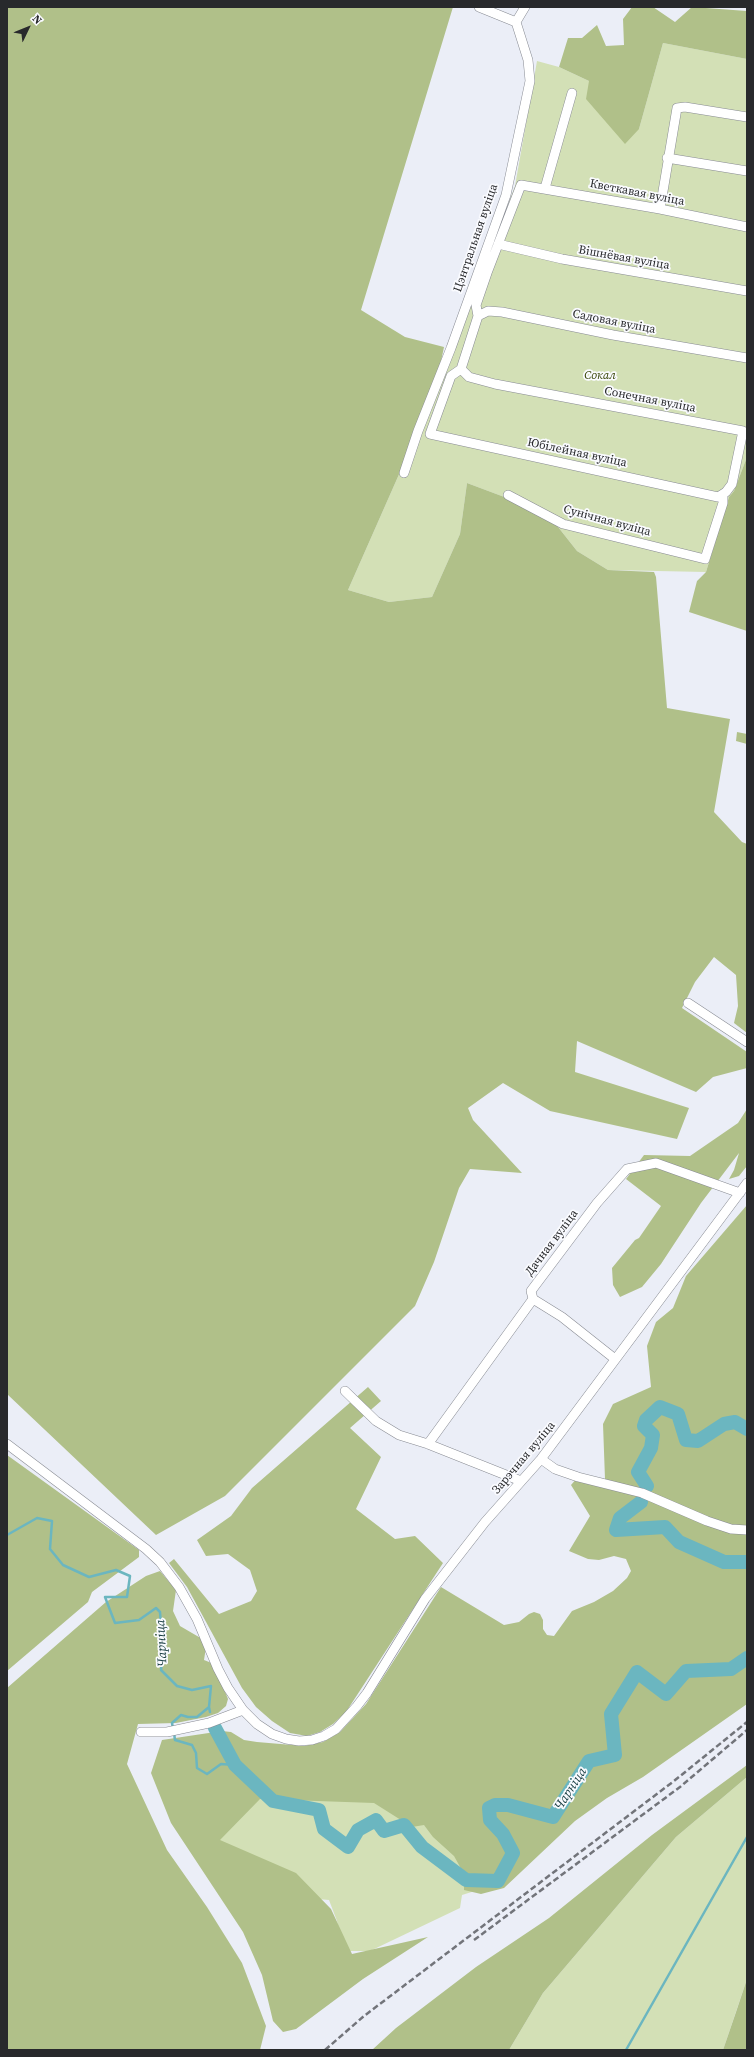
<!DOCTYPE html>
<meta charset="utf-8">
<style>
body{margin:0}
#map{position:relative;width:754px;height:2057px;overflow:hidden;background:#ebeef7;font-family:"Source Serif 4",serif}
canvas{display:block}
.frame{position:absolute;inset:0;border:8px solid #28292c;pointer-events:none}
.north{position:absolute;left:8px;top:8px;width:40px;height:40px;-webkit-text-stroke:3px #fafbff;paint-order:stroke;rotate:47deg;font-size:11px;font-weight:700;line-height:16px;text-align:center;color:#28292c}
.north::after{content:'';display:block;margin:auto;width:14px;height:18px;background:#28292c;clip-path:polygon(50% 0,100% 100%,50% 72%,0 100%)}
</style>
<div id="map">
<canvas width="754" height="2057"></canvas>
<div class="frame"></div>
<div class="north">N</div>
</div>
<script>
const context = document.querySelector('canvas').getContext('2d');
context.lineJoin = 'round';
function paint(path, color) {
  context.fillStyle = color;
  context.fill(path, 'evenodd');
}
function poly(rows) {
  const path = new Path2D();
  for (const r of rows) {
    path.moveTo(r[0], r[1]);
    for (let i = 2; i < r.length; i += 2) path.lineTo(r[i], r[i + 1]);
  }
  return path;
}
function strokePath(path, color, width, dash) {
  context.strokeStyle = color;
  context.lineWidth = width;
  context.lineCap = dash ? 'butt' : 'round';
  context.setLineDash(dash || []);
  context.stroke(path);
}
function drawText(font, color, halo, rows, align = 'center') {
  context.font = font + ' "Source Serif 4",serif';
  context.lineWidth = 3.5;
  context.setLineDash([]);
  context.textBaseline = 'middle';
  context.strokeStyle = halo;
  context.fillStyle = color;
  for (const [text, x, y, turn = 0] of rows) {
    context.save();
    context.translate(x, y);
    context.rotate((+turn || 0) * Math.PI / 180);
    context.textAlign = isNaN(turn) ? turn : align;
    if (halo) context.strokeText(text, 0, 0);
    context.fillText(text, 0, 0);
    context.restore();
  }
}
paint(poly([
 [663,43,747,59,747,457,734,491,729,497,706,572,608,570,577,551,547,513,467,483,460,534,432,597,389,602,348,590,434,395,439,388,515,186,537,61,559,67,589,81,639,129],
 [267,1760,432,1773,494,1885,462,1895,460,1908,370,1951,343,1951,337,1921,329,1900,307,1898,186,1840],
 [747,1777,747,1979,723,2050,509,2050,543,1993,676,1837]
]), '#d3e0b6');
paint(poly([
 [7,7,453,7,361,310,405,337,444,347,434,395,348,590,389,602,432,597,460,534,467,483,547,513,577,551,608,570,654,572,656,577,667,708,730,719,714,812,742,842,747,844,747,1033,734,1023,738,1006,736,975,714,957,695,982,682,1008,747,1052,747,1068,713,1077,696,1092,577,1041,575,1072,689,1108,677,1139,550,1111,503,1083,468,1108,473,1120,522,1173,470,1169,459,1188,434,1262,415,1306,225,1496,156,1535,7,1394],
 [632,7,653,7,675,22,692,7,747,11,747,59,663,43,639,129,625,144,586,99,589,81,559,67,568,38,582,38,597,25,606,46,624,45,623,19],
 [747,457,747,631,689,612,697,581,706,572,729,497,734,491],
 [737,732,747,734,747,744,736,741],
 [747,1109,747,1166,739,1176,729,1179,734,1170,739,1153,701,1203,661,1264,642,1287,620,1297,613,1285,612,1268,635,1240,639,1238,661,1206,626,1179,644,1155,690,1156,738,1123],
 [747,1205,747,1704,643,1777,607,1798,575,1821,504,1888,481,1894,464,1890,464,1874,454,1856,433,1837,424,1825,412,1827,374,1803,260,1799,220,1840,296,1873,331,1909,352,1954,428,1937,363,1979,296,2029,283,2032,273,2021,262,1975,243,1932,171,1823,151,1773,162,1740,222,1731,231,1732,244,1740,257,1742,304,1746,323,1742,340,1732,366,1704,441,1587,504,1625,519,1622,529,1614,534,1612,540,1614,543,1620,543,1629,547,1635,554,1636,572,1611,594,1602,613,1591,627,1578,631,1571,626,1559,614,1556,599,1560,588,1559,569,1551,590,1516,571,1485,578,1477,605,1479,603,1424,613,1404,651,1387,647,1346,656,1322,673,1308,686,1276],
 [368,1387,381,1401,350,1428,381,1457,356,1509,395,1539,415,1536,443,1563,346,1712,333,1724,320,1732,307,1736,290,1733,272,1721,256,1707,242,1688,187,1587,169,1563,174,1559,219,1614,251,1601,257,1591,250,1570,228,1554,206,1556,197,1540,231,1516,252,1488],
 [7,1455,139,1550,139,1557,92,1592,88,1602,7,1671],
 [160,1571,176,1590,173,1611,180,1626,204,1640,206,1647,204,1660,214,1664,228,1699,226,1706,218,1713,206,1717,176,1723,138,1724,127,1764,167,1850,207,1907,242,1963,266,2026,260,2050,7,2050,7,1688,106,1602,146,1576],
 [747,1765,747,1777,676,1837,543,1993,509,2050,372,2050,396,2028,476,1967,549,1918,652,1835],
 [747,1979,747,2050,723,2050,736,2012]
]), '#b0c089');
strokePath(poly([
 [7,1535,37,1518,52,1521,50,1549,63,1565,89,1577,116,1570,130,1576,127,1597,105,1597,115,1623,139,1620,156,1608,160,1612,163,1652,161,1670,177,1686,192,1690,211,1686,209,1707,210,1712],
 [173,1729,172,1723,181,1715,188,1717,197,1717,209,1707],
 [174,1733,175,1740,192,1745,196,1753,197,1768,207,1774,221,1764,235,1765],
 [626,2050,747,1837]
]), '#6bb6c0', 2.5);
strokePath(poly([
 [647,1486,638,1472,651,1448,653,1435,644,1426,646,1420,660,1407,678,1414,686,1440,698,1441,724,1424,735,1422,747,1429],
 [641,1502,620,1518,616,1530,665,1527,679,1542,724,1562,747,1562],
 [215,1728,235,1765,273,1801,319,1810,324,1829,348,1847,358,1830,376,1820,384,1831,404,1825,422,1847,466,1880,498,1881,513,1853,503,1834,490,1820,489,1808,495,1805,508,1805,553,1817,589,1761,615,1755,611,1714,637,1672,666,1694,686,1671,731,1669,747,1658]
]), '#6bb6c0', 14);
const minor = poly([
 [479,7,516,22],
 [667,158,747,171],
 [545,188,572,93],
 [660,209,677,108,685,107,747,117],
 [498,244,562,259,747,291],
 [478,316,488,311,502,312,613,335,747,358],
 [461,369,469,377,495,384,743,431,732,484,726,492,718,497,430,434,451,376,461,369,478,316,476,305,487,273,521,185,660,209,747,227],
 [404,473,418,431,451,348,506,195,530,81,528,60,516,22,525,7],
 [508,495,563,524,705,559,723,503,723,494],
 [688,1003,747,1042],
 [533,1299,562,1317,615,1359],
 [345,1391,376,1421,399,1435,428,1444,521,1481],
 [7,1444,146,1549,160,1562,179,1587,197,1619,218,1669,228,1688,243,1710,257,1724,272,1734,286,1739,299,1741,312,1740,324,1736,336,1729,357,1706,367,1693,425,1599,485,1522,541,1459,747,1183],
 [428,1444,533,1299,531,1291,597,1203,627,1169,656,1163,740,1193],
 [541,1459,555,1469,578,1477,642,1493,707,1521,731,1529,747,1530],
 [141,1732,167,1732,209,1723,243,1710]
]);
strokePath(minor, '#888b93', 10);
strokePath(minor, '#fff', 9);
strokePath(poly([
 [474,1940,680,1787,747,1730],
 [325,2050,364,2016,674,1781,747,1722]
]), '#72747a', 2.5, [6, 3]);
drawText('12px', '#28292c', '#fafbff', [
 ["Кветкавая вуліца",637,193,11],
 ["Цэнтральная вуліца",476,238,-71],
 ["Вішнёвая вуліца",624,258,10],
 ["Садовая вуліца",614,322,11],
 ["Сонечная вуліца",650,400,11],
 ["Юбілейная вуліца",577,453,12],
 ["Сунічная вуліца",607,521,15],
 ["Дачная вуліца",552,1243,-53],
 ["Зарэчная вуліца",524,1458,-50]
]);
drawText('italic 12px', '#344100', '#fafbff', [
 ["Сокал",600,376]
]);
drawText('italic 13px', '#1d4146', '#fafbff', [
 ["Чарніца",162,1643,-93],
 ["Чарніца",571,1789,-57]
]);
</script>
